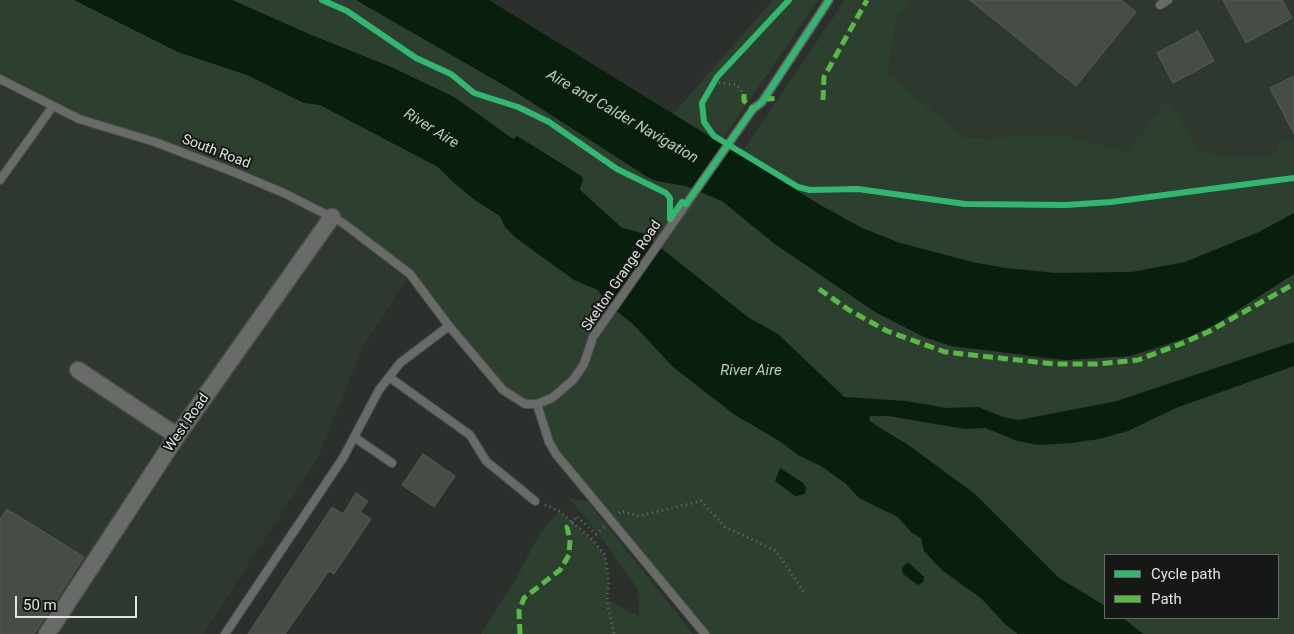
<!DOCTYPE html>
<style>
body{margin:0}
#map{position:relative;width:1294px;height:634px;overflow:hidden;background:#2c302c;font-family:Roboto,sans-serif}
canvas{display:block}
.legend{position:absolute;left:1104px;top:554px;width:175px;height:65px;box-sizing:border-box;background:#151815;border:1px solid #676a67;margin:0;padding:6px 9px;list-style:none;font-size:15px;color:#e1e5e1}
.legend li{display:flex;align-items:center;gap:10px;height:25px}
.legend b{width:25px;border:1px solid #676a67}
.scale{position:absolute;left:15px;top:596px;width:122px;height:22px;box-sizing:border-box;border:2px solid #e1e5e1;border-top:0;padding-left:6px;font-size:15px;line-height:18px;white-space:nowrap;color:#e1e5e1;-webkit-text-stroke:4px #151815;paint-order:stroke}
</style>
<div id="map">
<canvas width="1294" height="634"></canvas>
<ul class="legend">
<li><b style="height:6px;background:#33b770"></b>Cycle path</li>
<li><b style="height:6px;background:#58b947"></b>Path</li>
</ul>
<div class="scale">50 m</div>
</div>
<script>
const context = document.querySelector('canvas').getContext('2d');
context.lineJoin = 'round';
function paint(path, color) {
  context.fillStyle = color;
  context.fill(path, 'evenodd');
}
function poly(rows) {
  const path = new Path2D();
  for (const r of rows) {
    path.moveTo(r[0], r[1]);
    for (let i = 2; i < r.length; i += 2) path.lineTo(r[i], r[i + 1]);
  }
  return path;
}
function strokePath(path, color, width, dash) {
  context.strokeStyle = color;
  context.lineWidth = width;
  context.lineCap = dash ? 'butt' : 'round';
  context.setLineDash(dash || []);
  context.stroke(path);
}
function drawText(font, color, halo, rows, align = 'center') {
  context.font = font + ' Roboto,sans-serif';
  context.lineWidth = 4;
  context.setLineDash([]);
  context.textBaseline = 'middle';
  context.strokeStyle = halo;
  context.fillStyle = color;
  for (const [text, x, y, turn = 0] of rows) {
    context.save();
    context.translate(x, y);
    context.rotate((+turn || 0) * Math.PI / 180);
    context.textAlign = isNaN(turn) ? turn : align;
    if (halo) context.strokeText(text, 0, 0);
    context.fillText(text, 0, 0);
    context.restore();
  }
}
paint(poly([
 [911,0,1294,0,1294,136,1279,144,1275,154,1249,157,1199,152,1127,152,1066,135,965,138,888,74,896,20],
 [0,66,356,222,410,274,364,344,317,459,203,634,0,634]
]), '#2e382f');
paint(poly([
 [0,0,74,0,178,52,247,75,304,103,320,105,438,167,453,182,476,201,500,216,505,227,574,280,598,290,608,304,764,431,798,455,821,466,845,483,859,498,898,517,911,532,921,538,924,551,964,587,981,598,1005,624,1018,634,705,634,556,454,537,404,513,398,410,274,343,223,231,171,79,119,0,79],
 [232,0,356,0,514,91,646,176,657,181,686,186,722,201,776,245,1028,357,1065,360,1101,358,1130,356,1160,348,1216,324,1294,274,1294,634,1143,634,1123,618,1278,618,1278,555,1105,555,1105,606,1059,578,975,494,869,420,778,334,749,318,642,233,622,228,580,190,582,179,513,139,454,97,391,67,309,34],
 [773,0,818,0,720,143,673,114],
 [845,0,911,0,896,20,888,74,965,138,1066,135,1127,152,1168,99,1199,152,1249,157,1275,154,1279,144,1294,136,1294,213,1259,232,1185,262,1132,272,1056,273,1005,268,972,262,900,243,862,228,822,206,740,155],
 [569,498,588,502,693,634,481,634,516,579,539,535,559,511,593,540,605,555,609,582,607,600,639,617,638,589,598,533]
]), '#2d3f2f');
paint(poly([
 [74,0,232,0,309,34,391,67,454,97,513,139,517,136,580,175,583,179,580,190,622,228,642,233,749,318,778,334,844,397,906,401,947,408,978,407,1003,417,1019,420,1117,401,1294,342,1294,366,1176,408,1128,431,1099,439,1072,443,1039,445,1018,441,985,428,965,429,888,416,870,416,869,420,875,425,907,444,975,494,1059,578,1105,606,1105,618,1123,618,1143,634,1018,634,1005,624,981,598,943,571,924,551,921,538,911,532,898,517,859,498,845,483,821,466,798,455,783,443,735,415,673,367,633,324,608,304,598,290,574,280,516,238,505,227,500,216,476,201,453,182,438,167,320,105,304,103,247,75,178,52],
 [356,0,489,0,822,206,862,228,900,243,972,262,1005,268,1056,273,1132,272,1185,262,1259,232,1294,213,1294,274,1216,324,1189,337,1130,356,1065,360,951,346,924,337,875,312,776,245,722,201,686,186,657,181,646,176,514,91],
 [780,468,803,483,806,488,805,494,795,496,775,481],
 [908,562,924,577,923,582,918,585,903,574,902,568]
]), '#091f0d');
const building = poly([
 [970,0,1121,0,1136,12,1076,86,970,0],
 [1223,0,1282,0,1292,18,1246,43,1223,0],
 [1198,31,1214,61,1173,83,1157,53,1198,31],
 [1294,76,1294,134,1270,88,1294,76],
 [423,454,455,476,434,507,402,485,423,454],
 [356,493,368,501,360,512,371,519,334,574,329,571,285,634,248,634,332,507,343,514,356,493],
 [7,509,84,557,34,634,0,634,0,519,7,509]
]);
paint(building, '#454d46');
strokePath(building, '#565a57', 1);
const service = poly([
 [1160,5,1168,0],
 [0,79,79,119,155,142,231,171,284,193,343,223,410,274,449,326,503,390,525,404,537,404,552,398,573,380,584,364,593,337,753,109,762,102,829,0],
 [0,180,53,106],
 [389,377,470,435,486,461,535,501],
 [537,404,549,442,556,454,705,634],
 [354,437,392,463],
 [225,634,343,458,379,390,400,363,449,326]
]);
const minor = poly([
 [78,370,177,436],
 [47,634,177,436,332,217]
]);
strokePath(service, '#4a4d4a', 10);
strokePath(minor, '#4a4d4a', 19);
strokePath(poly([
 [714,82,737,85,744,94],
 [545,505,559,511,572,522],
 [619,513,621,511,639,516,701,501,725,527,776,551,804,592],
 [604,527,596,534,576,516,572,522,593,540,605,555,609,582,607,600,614,634]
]), '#686a68', 3, [1, 4]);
strokePath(service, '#686b68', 8);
strokePath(minor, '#686b68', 16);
strokePath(poly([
 [744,94,744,101,753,109],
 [765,97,769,99,778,98],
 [823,100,824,77,867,0],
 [819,289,849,310,887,331,945,352,1054,364,1097,364,1138,360,1178,345,1208,332,1294,284],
 [520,634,519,611,524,598,560,570,569,555,570,540,567,527,572,522]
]), '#58b947', 5, [10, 5]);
strokePath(poly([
 [322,0,347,11,416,58,451,74,474,93,518,107,549,122,617,169,666,193,670,198,670,219],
 [789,0,717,77,702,103,704,122,714,136,798,187,810,190,858,189,965,204,1066,205,1111,202,1294,178],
 [670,219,682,202,686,204,753,109,762,102,829,0]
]), '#33b770', 6);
drawText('14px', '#e1e5e1', '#151815', [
 ["South Road",216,152,21],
 ["Skelton Grange Road",622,276,-56],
 ["West Road",187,423,-55]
]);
drawText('italic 15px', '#a7d7ac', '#151815', [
 ["Aire and Calder Navigation",622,117,30],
 ["River Aire",431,129,32],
 ["River Aire",751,371]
]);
</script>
